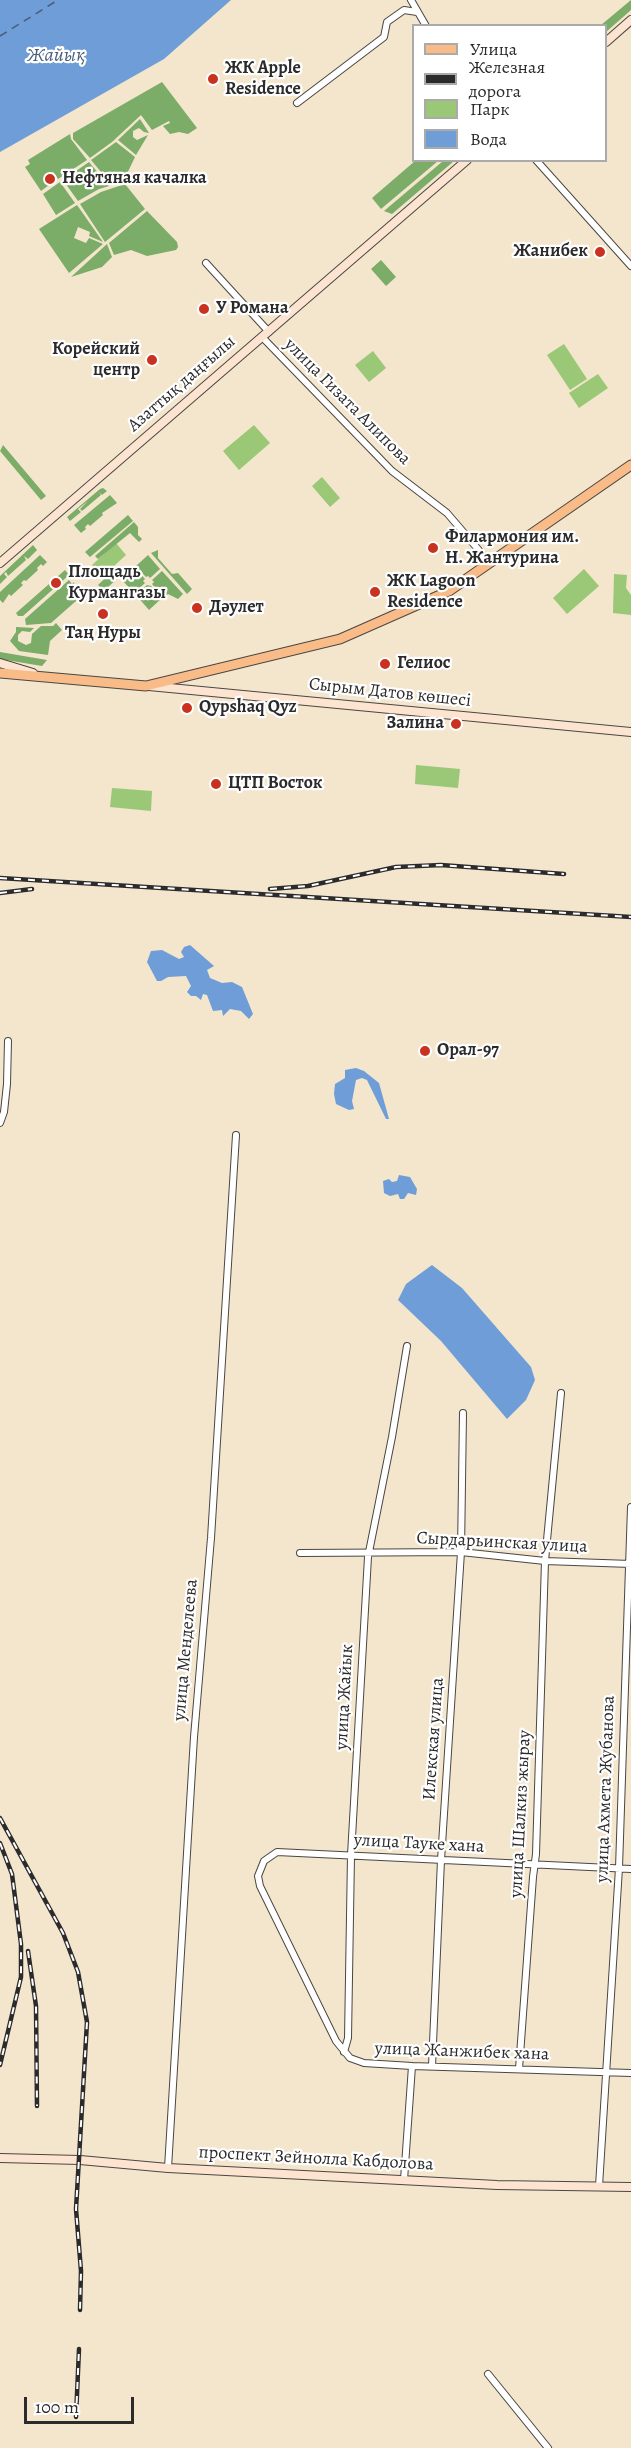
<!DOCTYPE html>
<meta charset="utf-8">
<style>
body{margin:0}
#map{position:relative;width:631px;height:2448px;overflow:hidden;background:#f4e5cd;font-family:Alegreya,serif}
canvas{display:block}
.legend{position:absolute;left:412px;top:24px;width:195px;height:138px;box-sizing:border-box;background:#fff;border:2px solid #aaa;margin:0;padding:8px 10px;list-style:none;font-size:18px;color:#2b2b2b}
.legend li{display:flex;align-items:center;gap:12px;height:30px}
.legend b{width:30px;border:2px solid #aaa}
.scale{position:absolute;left:24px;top:2397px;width:110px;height:27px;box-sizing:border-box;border:3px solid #2b2b2b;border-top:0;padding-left:8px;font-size:18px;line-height:21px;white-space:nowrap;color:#2b2b2b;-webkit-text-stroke:4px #fff;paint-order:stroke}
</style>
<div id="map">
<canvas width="631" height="2448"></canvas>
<ul class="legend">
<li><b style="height:8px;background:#f9bc89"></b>Улица</li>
<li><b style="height:8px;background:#2b2b2b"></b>Железная дорога</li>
<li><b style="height:16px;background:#9ac877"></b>Парк</li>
<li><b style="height:16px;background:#6e9dd7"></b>Вода</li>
</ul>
<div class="scale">100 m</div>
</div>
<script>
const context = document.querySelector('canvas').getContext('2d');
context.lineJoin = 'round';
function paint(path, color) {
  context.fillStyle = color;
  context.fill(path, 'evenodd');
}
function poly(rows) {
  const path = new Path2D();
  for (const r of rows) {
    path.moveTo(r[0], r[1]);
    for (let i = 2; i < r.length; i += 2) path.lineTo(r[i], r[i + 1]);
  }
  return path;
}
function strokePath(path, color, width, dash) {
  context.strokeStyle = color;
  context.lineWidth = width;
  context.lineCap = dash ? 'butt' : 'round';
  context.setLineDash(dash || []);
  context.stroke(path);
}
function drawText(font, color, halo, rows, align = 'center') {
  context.font = font + ' Alegreya,serif';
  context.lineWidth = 4.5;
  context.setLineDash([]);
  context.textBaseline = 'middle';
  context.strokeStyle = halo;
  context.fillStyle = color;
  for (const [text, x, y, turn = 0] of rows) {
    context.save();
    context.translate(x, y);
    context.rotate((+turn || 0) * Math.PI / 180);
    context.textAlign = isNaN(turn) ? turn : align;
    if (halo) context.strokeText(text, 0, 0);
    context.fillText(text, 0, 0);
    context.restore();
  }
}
paint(poly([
 [564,344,587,379,570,390,547,355],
 [373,351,386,368,369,382,355,365],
 [598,374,608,388,579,408,569,393],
 [254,425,270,443,239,470,223,451],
 [322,477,340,498,330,507,312,486],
 [116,543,126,555,103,576,92,565],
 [584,569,599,586,567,614,553,598],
 [614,574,627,575,626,588,631,595,631,615,613,613],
 [416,765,460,769,458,788,415,784],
 [112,788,152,791,151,811,110,807]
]), '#9ac877');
paint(poly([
 [631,0,631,10,606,32,606,26,601,25],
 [162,82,197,128,188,134,179,132,170,134,163,126,170,123,169,121,152,130,141,115,112,142,90,158,73,139,73,133],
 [140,119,149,133,144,132,139,128,133,131,133,137,137,140,148,135,136,155,118,140],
 [70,134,71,139,87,160,58,179,53,172,44,178,49,185,41,191,25,167,30,164,28,160],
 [116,142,135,157,123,182,112,185,91,160],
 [415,161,438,161,381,209,372,198],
 [443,161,454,161,392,214,384,211],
 [89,162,109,186,99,189,78,201,63,180],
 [60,182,75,203,56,215,43,194],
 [125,184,145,209,105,242,80,204,101,192],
 [77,205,103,242,89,236,90,232,78,227,74,238,86,243,89,238,103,244,69,273,39,229],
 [147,211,177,242,178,247,176,250,147,256,131,250,114,255,109,243],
 [107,244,112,257,102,267,71,277],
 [381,260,396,277,386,286,371,269],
 [3,445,46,496,41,500,0,451],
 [103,488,107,491,102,495,99,492,101,495,82,511,80,509,88,501,78,509,81,512,70,521,67,517,100,489],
 [110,495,117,503,102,513,103,515,90,526,88,524,85,527,86,529,81,533,74,525],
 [128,515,133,521,90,557,85,552],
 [134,522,138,527,138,535,142,539,139,542,130,533,98,559,95,556],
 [33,545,37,550,28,559,24,556,26,560,8,576,6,572,4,574,7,577,0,584,0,576],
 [158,550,158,558,172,574,178,573,192,589,187,594,151,553],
 [40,555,47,562,43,566,41,564,37,568,38,570,26,581,24,580,21,583,23,585,11,596,9,594,3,603,0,600,0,592],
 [148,555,160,569,150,578,148,576,146,577,136,566],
 [118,566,124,572,104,591,98,585],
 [135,568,145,579,143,581,145,583,134,593,122,580],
 [65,570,69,575,23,616,18,616,16,613],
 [162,571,183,594,178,599,168,594,164,597,152,584,154,582,152,580],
 [69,580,72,584,74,582,76,601,51,623,26,625,25,619],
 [147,585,151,586,162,598,149,610,136,595],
 [56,623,62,630,50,641,48,655,19,651,10,641,16,632,16,627,34,628,30,632,22,631,18,635,18,641,26,645,31,643,32,634,41,626,53,626],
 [0,653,0,652,47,660,42,666,0,659]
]), '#7bac68');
paint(poly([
 [0,0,231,0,164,59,0,152],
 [190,945,214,966,207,970,210,978,222,983,232,982,242,987,253,1014,249,1019,241,1011,230,1009,223,1016,222,1010,213,1011,207,995,203,994,201,1000,196,996,191,996,187,992,191,986,186,976,168,977,161,981,157,981,147,962,151,951,162,950,179,959,184,957,181,952,184,947],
 [356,1068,364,1071,379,1083,389,1119,386,1119,367,1080,362,1078,356,1080,352,1101,354,1109,349,1110,336,1104,334,1094,335,1084,345,1078,345,1070],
 [399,1175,410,1177,417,1189,416,1195,408,1193,404,1199,400,1199,398,1194,390,1196,384,1193,383,1181,389,1179,392,1182,397,1181],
 [432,1265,462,1288,531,1367,535,1380,526,1400,507,1419,441,1341,398,1300,406,1284]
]), '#6e9dd7');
strokePath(poly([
 [0,36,58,0]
]), '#495e78', 1.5, [8, 6]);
const street = poly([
 [411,0,426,26],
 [297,103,384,37,387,22,404,10,417,12],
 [536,160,631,266],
 [206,263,269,332],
 [262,337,392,471,447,513,489,562],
 [0,1123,4,1112,7,1084,8,1041],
 [300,1553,461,1552,545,1561,631,1564],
 [631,1869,277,1852,264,1861,258,1876,260,1886,336,2041,350,2058,364,2063,412,2066,631,2073],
 [344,2052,348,2038,351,1855,368,1557,392,1437,407,1346],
 [432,2066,441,1860,461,1552,463,1413],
 [519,2069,533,1877,536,1854,545,1561,561,1393],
 [168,2168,194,1737,211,1538,236,1135],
 [404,2180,412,2066],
 [599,2186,619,1868,631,1507],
 [488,2374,548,2448]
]);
const secondary = poly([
 [606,42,631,20],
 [0,563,467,160],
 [0,663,33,673],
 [149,686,631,732],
 [0,2158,80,2160,168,2168,497,2185,631,2187]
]);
const primary = poly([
 [0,673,146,686,340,639,449,591,631,465]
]);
strokePath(street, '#494743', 8);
strokePath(secondary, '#494743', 10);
strokePath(primary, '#494743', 11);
strokePath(street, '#fff', 6);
strokePath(secondary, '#fde4d0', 8);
strokePath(primary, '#f9bc89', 9);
const rail = poly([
 [0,878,631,917],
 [270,889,308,886,396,867,441,865,564,874],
 [0,893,32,889],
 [0,1818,63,1933,78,1972,87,2022,76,2209,81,2271,80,2310],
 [0,1843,12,1874,21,1944,21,1977,0,2065],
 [28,1951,36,2006,37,2106],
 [76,2417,79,2349]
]);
strokePath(rail, '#2b2b2b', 4.5);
strokePath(rail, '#fff', 2, [7]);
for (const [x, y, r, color] of [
 [213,79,6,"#c8321e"],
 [50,179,6,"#c8321e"],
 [600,252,6,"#c8321e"],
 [204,309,6,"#c8321e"],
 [152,360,6,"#c8321e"],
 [433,548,6,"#c8321e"],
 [56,583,6,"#c8321e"],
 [375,592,6,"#c8321e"],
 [197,608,6,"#c8321e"],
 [103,614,6,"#c8321e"],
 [385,664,6,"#c8321e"],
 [187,708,6,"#c8321e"],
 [456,724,6,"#c8321e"],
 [216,784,6,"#c8321e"],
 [425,1051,6,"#c8321e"]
]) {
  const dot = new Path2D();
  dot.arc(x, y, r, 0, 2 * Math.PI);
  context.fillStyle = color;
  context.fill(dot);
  strokePath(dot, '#fff', 2);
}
drawText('bold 18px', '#2b2b2b', '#fff', [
 ["ЖК Apple",225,69],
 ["Residence",225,90],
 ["Нефтяная качалка",62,179],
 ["Жанибек",588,252,"right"],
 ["У Романа",216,309],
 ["Корейский",140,350,"right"],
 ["центр",140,371,"right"],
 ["Филармония им.",445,538],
 ["Н. Жантурина",445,559],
 ["Площадь",68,573],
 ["Курмангазы",68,594],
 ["ЖК Lagoon",387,582],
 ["Residence",387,603],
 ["Дәулет",209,608],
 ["Таң Нуры",103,634,"center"],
 ["Гелиос",397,664],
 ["Qypshaq Qyz",199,708],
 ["Залина",444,724,"right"],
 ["ЦТП Восток",228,784],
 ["Орал-97",437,1051]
], 'left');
drawText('18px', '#2b2b2b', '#fff', [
 ["Азаттық даңғылы",182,384,-41],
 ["улица Гизата Алипова",347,402,45],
 ["Сырым Датов көшесі",390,693,6],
 ["Сырдарьинская улица",502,1543,3],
 ["улица Менделеева",186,1650,-85],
 ["улица Жайык",345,1697,-87],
 ["Илекская улица",434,1739,-86],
 ["улица Ахмета Жубанова",606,1789,-88],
 ["улица Шалкиз жырау",521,1814,-87],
 ["улица Тауке хана",419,1844,3],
 ["улица Жанжибек хана",462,2052,2],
 ["проспект Зейнолла Кабдолова",316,2159,3]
]);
drawText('italic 20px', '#495e78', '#fff', [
 ["Жайық",56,56]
]);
</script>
